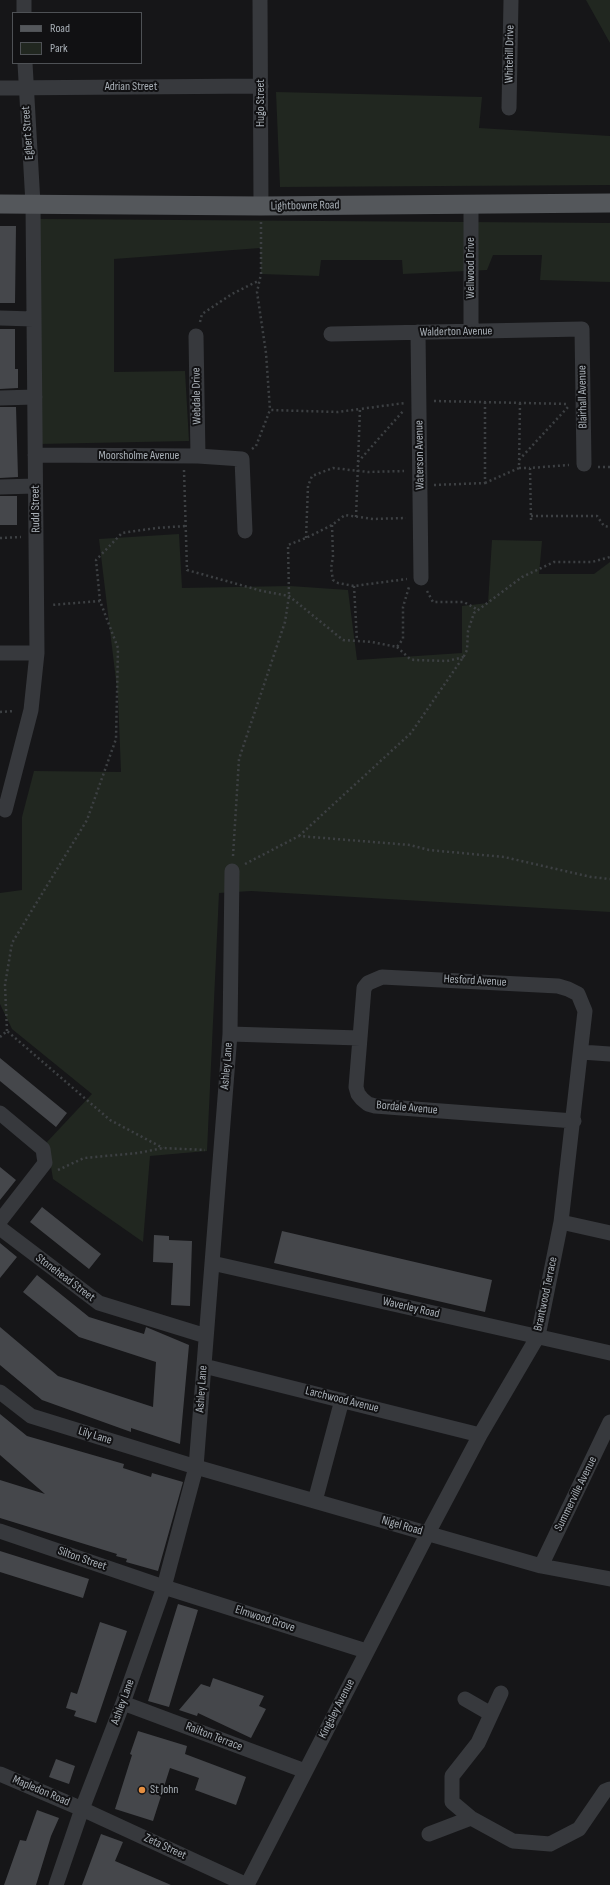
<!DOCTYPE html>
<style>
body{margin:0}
#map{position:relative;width:610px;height:1885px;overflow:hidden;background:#161618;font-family:"Sofia Sans Condensed",sans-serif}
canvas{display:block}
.legend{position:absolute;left:12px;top:12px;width:130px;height:52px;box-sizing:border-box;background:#111113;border:1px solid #4e5155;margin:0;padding:5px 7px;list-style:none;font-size:12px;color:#a9b0b7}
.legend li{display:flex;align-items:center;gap:8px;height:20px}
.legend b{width:20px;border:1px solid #4e5155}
</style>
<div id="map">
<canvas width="610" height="1885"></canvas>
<ul class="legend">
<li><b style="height:5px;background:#54575b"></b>Road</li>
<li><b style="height:11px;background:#212720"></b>Park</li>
</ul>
</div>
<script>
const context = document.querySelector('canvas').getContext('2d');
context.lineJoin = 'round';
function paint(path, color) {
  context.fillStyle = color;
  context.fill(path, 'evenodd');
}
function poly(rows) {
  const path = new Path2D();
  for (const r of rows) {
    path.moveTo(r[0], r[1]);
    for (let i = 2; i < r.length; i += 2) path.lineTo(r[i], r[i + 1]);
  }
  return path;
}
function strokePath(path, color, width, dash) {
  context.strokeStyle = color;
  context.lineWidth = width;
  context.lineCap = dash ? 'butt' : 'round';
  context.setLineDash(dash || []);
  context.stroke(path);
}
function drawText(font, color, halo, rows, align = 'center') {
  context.font = font + ' "Sofia Sans Condensed",sans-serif';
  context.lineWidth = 4;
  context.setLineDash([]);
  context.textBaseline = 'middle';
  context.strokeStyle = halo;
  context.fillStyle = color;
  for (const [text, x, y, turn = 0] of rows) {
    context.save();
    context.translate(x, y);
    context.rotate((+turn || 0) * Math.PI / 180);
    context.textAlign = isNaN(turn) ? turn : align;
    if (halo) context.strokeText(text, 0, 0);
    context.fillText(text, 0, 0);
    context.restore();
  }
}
paint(poly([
 [586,0,610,0,610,43],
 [276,92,482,97,479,128,610,136,610,185,280,187],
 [39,219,610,223,610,282,540,280,542,255,493,255,487,270,403,274,402,260,321,260,319,276,261,274,260,248,114,259,114,372,185,371,189,441,39,444],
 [179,534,182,588,290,586,348,590,357,660,462,653,462,606,488,603,492,540,542,541,539,574,594,574,610,562,610,912,251,891,219,893,207,1151,150,1156,143,1242,53,1179,47,1142,92,1094,12,1029,0,1004,0,893,22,890,22,817,34,771,121,772,118,697,99,539]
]), '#212720');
paint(poly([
 [0,226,16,226,15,303,0,303],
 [0,329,15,329,15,369,18,369,18,388,0,389],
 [0,407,16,407,18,477,0,478],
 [0,496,17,496,17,525,0,525],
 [0,1058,67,1113,56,1127,0,1081],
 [0,1167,16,1180,0,1200],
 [42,1207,101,1254,89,1269,30,1222],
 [282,1231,492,1280,485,1312,274,1263],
 [154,1235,169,1236,169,1240,192,1241,190,1306,171,1305,173,1263,153,1262],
 [0,1243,17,1257,0,1278],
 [37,1275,89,1317,144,1334,146,1327,189,1345,180,1444,131,1428,131,1432,42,1400,0,1365,0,1327,58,1376,153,1407,156,1362,79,1337,23,1292],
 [0,1414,27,1436,124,1464,123,1468,151,1477,152,1473,183,1482,158,1571,126,1562,127,1559,116,1556,117,1554,0,1518,0,1480,45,1494,0,1455],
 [0,1551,89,1579,83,1598,0,1572],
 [178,1604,198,1610,169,1707,148,1701],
 [100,1622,127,1631,96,1723,74,1716,76,1711,66,1708,71,1692,77,1694],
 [213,1678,264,1696,259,1706,266,1709,251,1738,198,1713,197,1716,179,1710,201,1684,210,1687],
 [138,1731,187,1746,185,1754,246,1777,236,1805,195,1790,199,1778,170,1768,153,1821,115,1809,132,1755,130,1754],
 [56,1759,75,1766,69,1784,49,1777],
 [37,1810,59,1818,51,1836,36,1885,4,1885,20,1840,26,1841],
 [101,1834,123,1842,115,1861,171,1885,82,1885]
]), '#45474b');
strokePath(poly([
 [261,222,261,274,257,292,266,353,270,410],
 [200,322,202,314,232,294,258,281],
 [434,401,569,404],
 [520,403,519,468,530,468],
 [252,449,256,446,270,410,338,412,360,409],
 [519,460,568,407],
 [358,462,404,410],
 [598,467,610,467],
 [184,470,187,570,262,591,289,596,343,640,372,642,397,647,403,639,403,607,409,587],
 [485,483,519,468],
 [434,485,485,483,485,402],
 [531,516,597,516,604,526,610,527],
 [356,517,360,409,405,403],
 [531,520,530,468,569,465],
 [332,525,333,557,331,568,333,580,338,583,354,586,407,579],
 [0,538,21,537],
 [306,538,308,486,312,476,333,468,368,472,404,471],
 [354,586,357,641],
 [427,591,433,602,464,602,478,610],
 [100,601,96,560,122,533,156,528,186,526],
 [397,647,410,659,414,660,447,661,464,657],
 [0,712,15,711],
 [299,836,411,733,464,656,467,650,468,631,474,613,522,577,554,562,592,562,610,557],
 [233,856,239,759,285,622,289,596,288,545,306,538,332,525,345,515,373,519,406,518],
 [245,864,299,836,410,845,429,850,504,857,591,877,610,879],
 [7,1031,5,985,12,943,87,820,116,739,118,648,100,601,51,605],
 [0,1037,7,1031,110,1120,163,1148],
 [58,1170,84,1158,138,1153,163,1148,205,1150]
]), '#3d4043', 2.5, [2, 3]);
strokePath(poly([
 [24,0,24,13],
 [260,0,261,206],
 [0,88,261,86],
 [509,108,511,0],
 [471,204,471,331],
 [0,318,33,319],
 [418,332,421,578],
 [331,334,582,329,584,464],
 [196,336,198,456],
 [0,398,35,397],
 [35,455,198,456,242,459,245,531],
 [0,487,35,486],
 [0,653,37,653],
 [5,810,31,710,37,653,33,204,25,63],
 [230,1034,360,1038,356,1087,358,1094,362,1099,368,1104,375,1106,574,1121],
 [581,1052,610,1054],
 [0,1113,43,1149,45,1163,0,1221],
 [561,1222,610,1233],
 [0,1228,99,1303,206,1336],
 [212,1263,610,1353],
 [204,1366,480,1435],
 [0,1392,31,1416,196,1467,541,1566,610,1579],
 [315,1501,342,1400],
 [0,1531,164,1587,366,1651],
 [541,1566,610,1422],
 [501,1693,478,1743,452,1776,452,1802,471,1818,513,1841,550,1844,579,1829,605,1791,610,1789],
 [465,1699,491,1714],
 [123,1703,305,1771],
 [0,1774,82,1809,247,1885],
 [429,1834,471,1818],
 [56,1885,82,1809,123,1703,164,1587,196,1467,230,1034,232,871],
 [247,1885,428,1533,480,1435,538,1336,561,1222,585,1011,578,994,568,989,558,986,382,977,368,983,364,988,360,1038]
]), '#37393d', 15);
strokePath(poly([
 [0,204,261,206,610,203]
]), '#54575b', 19);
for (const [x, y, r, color] of [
 [142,1790,4,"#e58f41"]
]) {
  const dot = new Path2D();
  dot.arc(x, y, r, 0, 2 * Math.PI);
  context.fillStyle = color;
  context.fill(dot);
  strokePath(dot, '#111113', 1.5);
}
drawText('12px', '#a9b0b7', '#111113', [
 ["Whitehill Drive",510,54,-89],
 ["Adrian Street",131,87],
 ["Hugo Street",261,103,-90],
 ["Egbert Street",28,133,-94],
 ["Lightbowne Road",305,206,-1],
 ["Wellwood Drive",471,268,-90],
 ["Walderton Avenue",456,332,-1],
 ["Webdale Drive",197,396,-91],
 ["Blairhall Avenue",583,397,-91],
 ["Waterson Avenue",420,455,-91],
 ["Moorsholme Avenue",139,456],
 ["Rudd Street",36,509,-91],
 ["Hesford Avenue",475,981,3],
 ["Ashley Lane",227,1066,-85],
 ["Bordale Avenue",407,1108,5],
 ["Stonehead Street",65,1278,37],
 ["Brantwood Terrace",546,1294,-78],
 ["Waverley Road",411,1308,13],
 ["Ashley Lane",202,1389,-86],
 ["Larchwood Avenue",342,1400,14],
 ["Lily Lane",95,1436,17],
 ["Summerville Avenue",576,1494,-64],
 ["Nigel Road",402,1526,16],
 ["Silton Street",82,1559,19],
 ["Elmwood Grove",265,1619,18],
 ["Ashley Lane",123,1702,-70],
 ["Kingsley Avenue",337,1709,-63],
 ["Railton Terrace",214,1737,21],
 ["Mapledon Road",41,1791,23],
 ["Zeta Street",165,1847,25]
]);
drawText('12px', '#a9b0b7', '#111113', [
 ["St John",150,1790]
], 'left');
</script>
